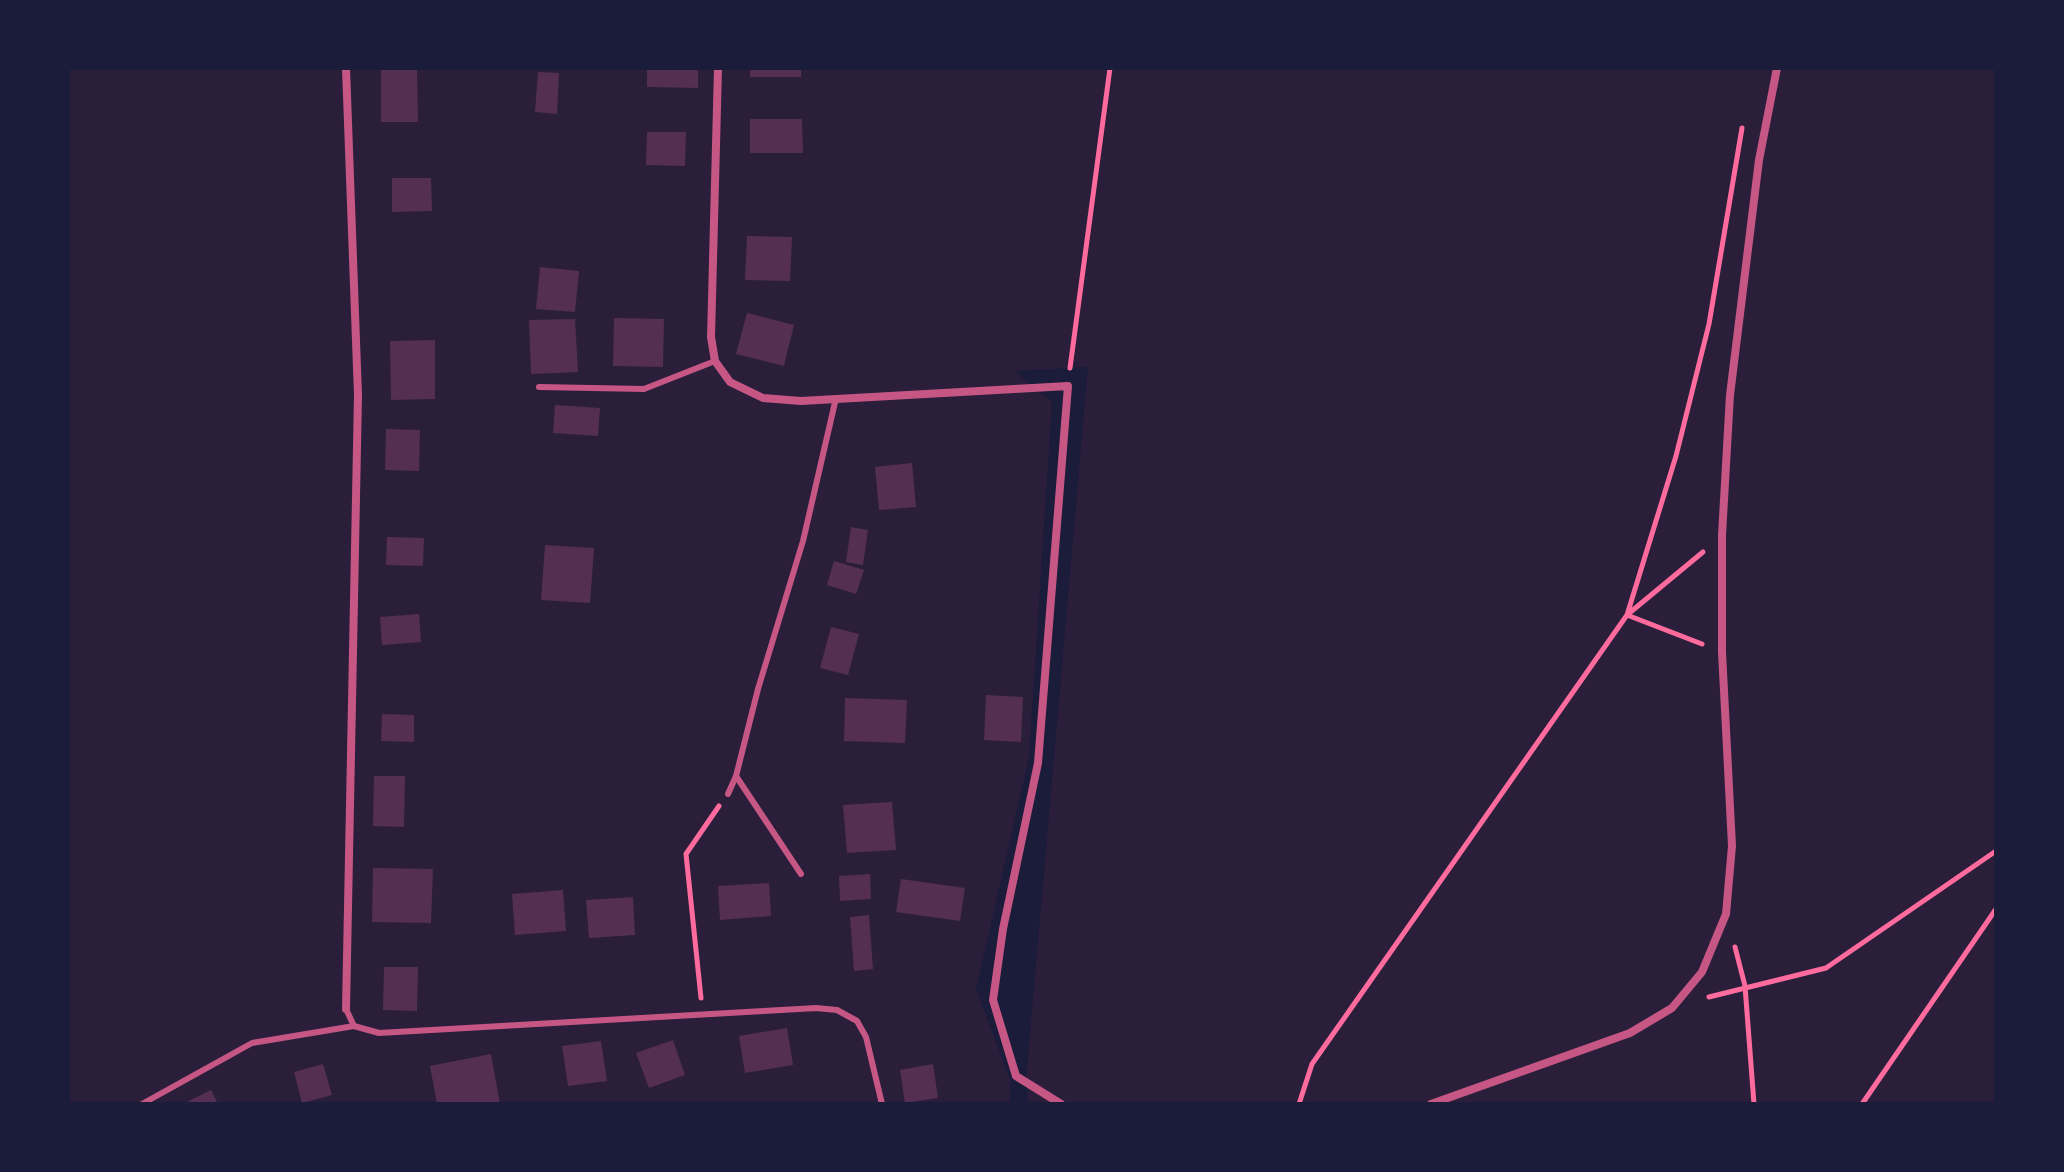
<!DOCTYPE html>
<style>
body{margin:0}
#map{position:relative;width:2064px;height:1172px;overflow:hidden;background:#1b1b3a;font-family:"PT Serif",serif}
canvas{display:block}
.frame{position:absolute;inset:0;border:70px solid #1b1b3a;pointer-events:none}
</style>
<div id="map">
<canvas width="2064" height="1172"></canvas>
<div class="frame"></div>
</div>
<script>
const context = document.querySelector('canvas').getContext('2d');
context.lineJoin = 'round';
function paint(path, color) {
  context.fillStyle = color;
  context.fill(path, 'evenodd');
}
function poly(rows) {
  const path = new Path2D();
  for (const r of rows) {
    path.moveTo(r[0], r[1]);
    for (let i = 2; i < r.length; i += 2) path.lineTo(r[i], r[i + 1]);
  }
  return path;
}
function strokePath(path, color, width, dash) {
  context.strokeStyle = color;
  context.lineWidth = width;
  context.lineCap = dash ? 'butt' : 'round';
  context.setLineDash(dash || []);
  context.stroke(path);
}
paint(poly([
 [68,68,1996,68,1996,1104,1029,1104,1026,1080,1088,367,1014,371,1052,402,1029,757,976,989,1010,1080,1010,1104,68,1104]
]), '#2a1e3b');
paint(poly([
 [381,68,417,68,418,122,381,122],
 [647,68,698,68,698,88,647,87],
 [750,68,801,68,801,77,750,77],
 [538,72,559,73,557,114,535,112],
 [750,119,802,119,803,153,750,153],
 [647,132,686,132,685,166,646,165],
 [392,178,431,178,432,211,392,212],
 [747,236,792,237,790,281,745,280],
 [540,267,579,271,575,312,536,309],
 [747,313,794,325,784,366,736,354],
 [614,318,664,319,663,367,613,366],
 [575,319,578,372,531,374,529,320],
 [435,340,435,399,391,400,390,341],
 [555,405,600,408,598,436,553,433],
 [386,429,420,430,419,471,385,470],
 [912,463,916,507,879,510,875,467],
 [851,527,868,530,863,565,846,562],
 [387,537,424,538,423,566,386,565],
 [545,545,594,548,590,603,541,600],
 [834,561,864,570,856,594,827,585],
 [419,614,421,642,382,645,380,617],
 [831,627,859,634,848,675,820,668],
 [986,695,1023,697,1021,742,984,740],
 [845,698,907,700,905,743,844,741],
 [382,714,414,715,414,742,381,741],
 [374,776,405,776,404,827,373,826],
 [892,802,896,850,847,853,843,805],
 [373,868,433,869,431,923,372,922],
 [870,874,871,899,840,901,839,876],
 [901,879,965,888,960,921,896,912],
 [769,883,771,916,720,920,718,886],
 [563,890,566,931,515,935,512,894],
 [633,897,635,935,589,938,586,900],
 [869,915,873,969,854,971,850,917],
 [384,967,418,967,417,1011,383,1010],
 [787,1028,793,1065,745,1073,739,1036],
 [673,1040,685,1075,649,1088,636,1053],
 [601,1041,607,1081,568,1086,562,1046],
 [491,1054,500,1104,437,1104,430,1066],
 [323,1064,332,1095,302,1103,294,1072],
 [933,1064,938,1098,905,1103,900,1070],
 [211,1090,218,1104,183,1104]
]), '#542f53');
strokePath(poly([
 [1070,368,1110,68],
 [1702,644,1627,615,1676,456,1709,324,1742,128],
 [1735,947,1745,986,1754,1104],
 [1709,997,1826,968,1996,851],
 [701,998,686,854,719,806],
 [1299,1104,1312,1064,1627,615,1703,552],
 [1862,1104,1996,909]
]), '#ff6b9d', 5);
strokePath(poly([
 [539,387,644,389,715,361],
 [736,776,801,874],
 [728,794,736,776,758,689,803,541,836,398],
 [346,1009,354,1026,379,1033,816,1008,837,1010,857,1021,866,1037,882,1104],
 [142,1104,252,1043,354,1026]
]), '#c65784', 6);
strokePath(poly([
 [718,68,711,337,715,361,730,382,763,398,801,401,1068,386,1038,763,1003,929,993,1000,1016,1076,1061,1104],
 [346,1009,358,395,346,68],
 [1431,1104,1630,1033,1672,1008,1702,972,1726,914,1732,846,1722,652,1722,535,1730,395,1759,160,1777,68]
]), '#c65784', 8);
</script>
